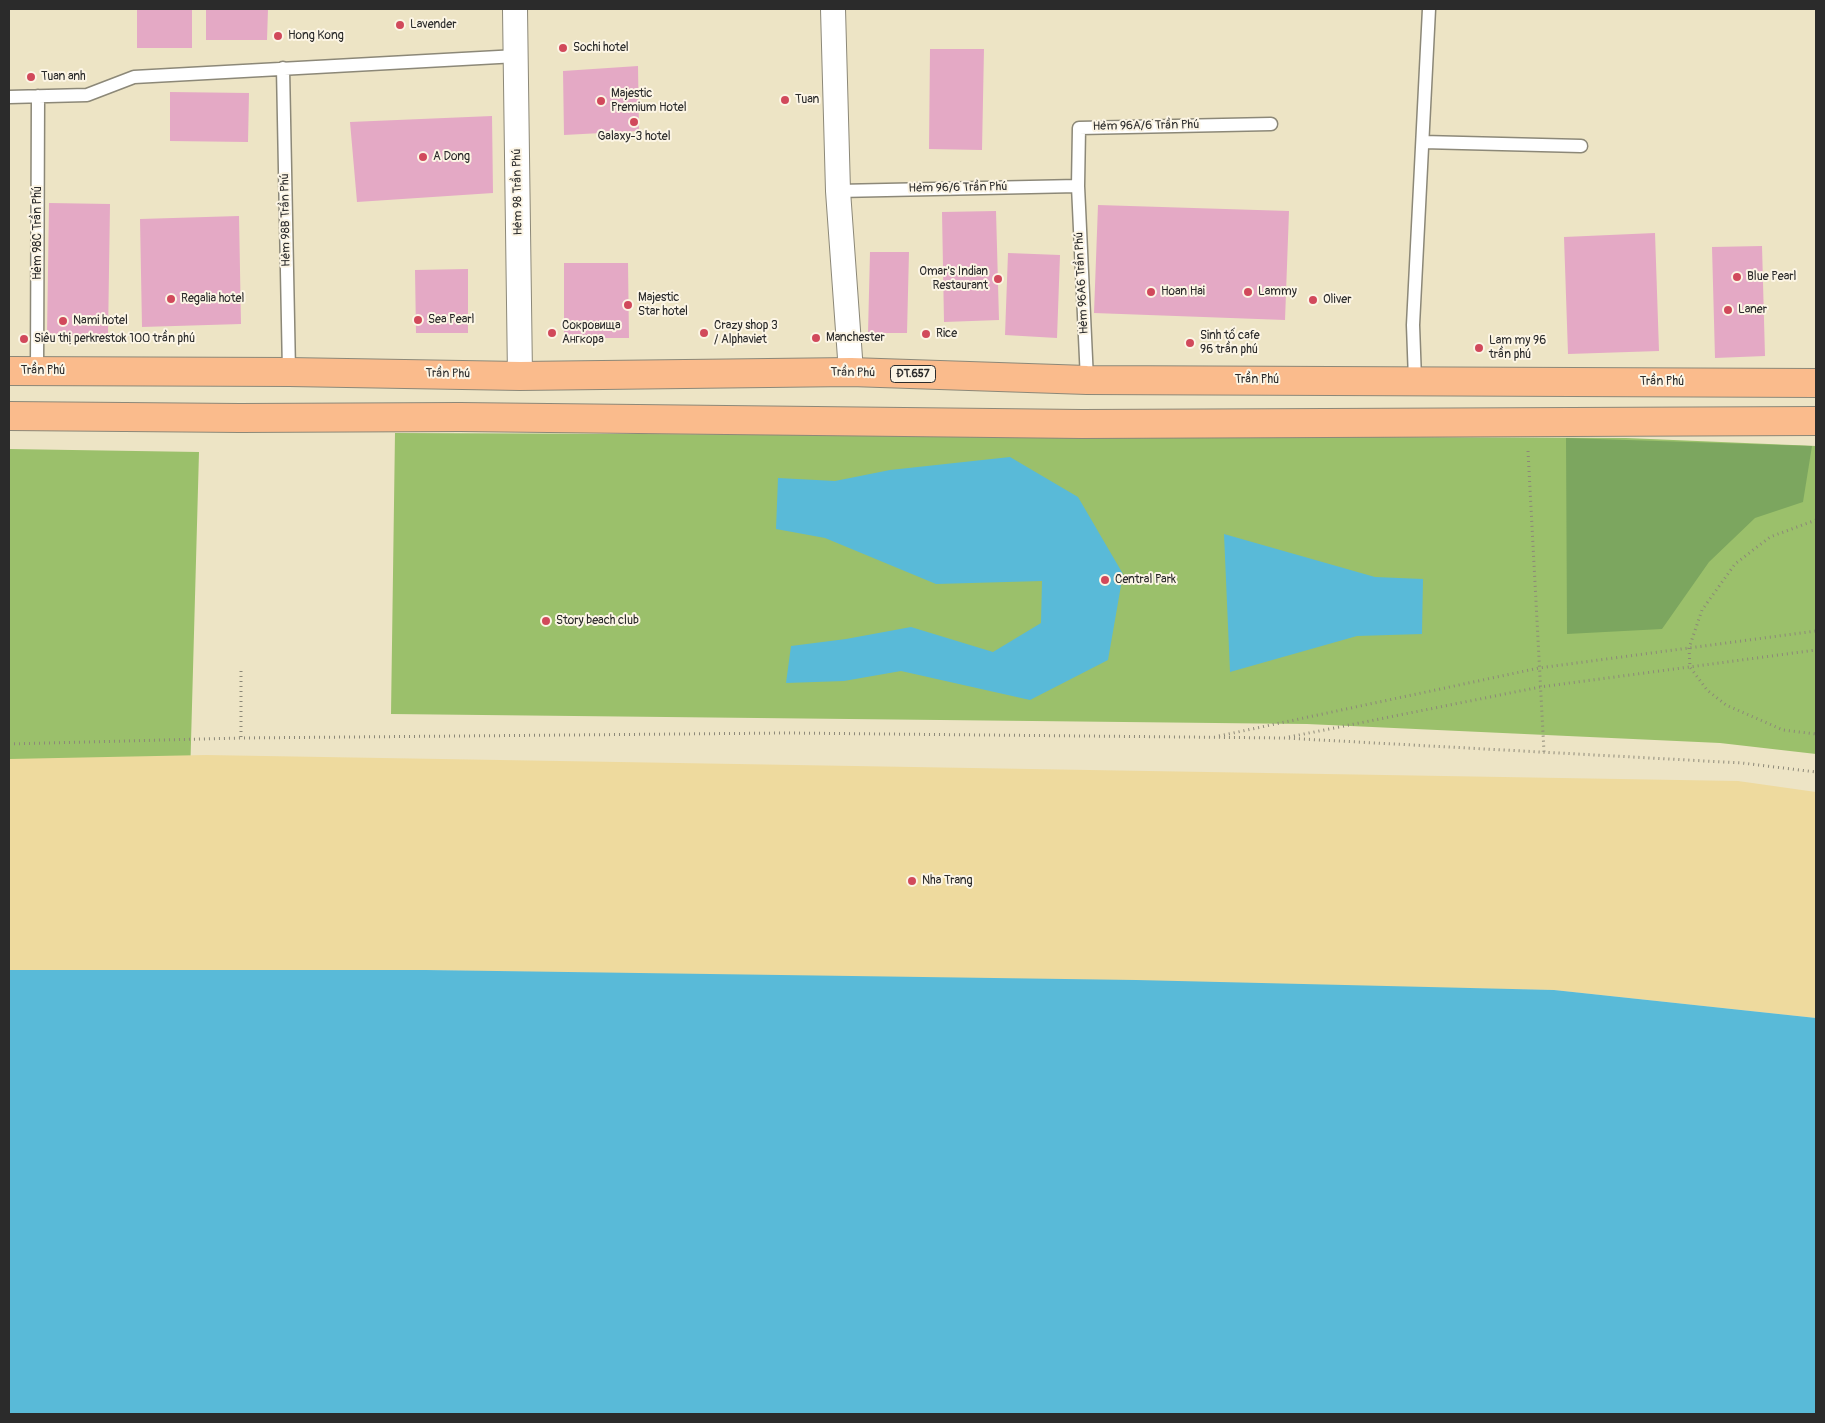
<!DOCTYPE html>
<meta charset="utf-8">
<style>
body{margin:0}
#map{position:relative;width:1825px;height:1423px;overflow:hidden;background:#ede4c5;font-family:Pangolin,sans-serif}
canvas{display:block}
.frame{position:absolute;inset:0;border:10px solid #2b2b2b;pointer-events:none}
</style>
<div id="map">
<canvas width="1825" height="1423"></canvas>
<div class="frame"></div>
</div>
<script>
const context = document.querySelector('canvas').getContext('2d');
context.lineJoin = 'round';
function paint(path, color) {
  context.fillStyle = color;
  context.fill(path, 'evenodd');
}
function poly(rows) {
  const path = new Path2D();
  for (const r of rows) {
    path.moveTo(r[0], r[1]);
    for (let i = 2; i < r.length; i += 2) path.lineTo(r[i], r[i + 1]);
  }
  return path;
}
function strokePath(path, color, width, dash) {
  context.strokeStyle = color;
  context.lineWidth = width;
  context.lineCap = dash ? 'butt' : 'round';
  context.setLineDash(dash || []);
  context.stroke(path);
}
function drawText(font, color, halo, rows, align = 'center') {
  context.font = font + ' Pangolin,sans-serif';
  context.lineWidth = 4;
  context.setLineDash([]);
  context.textBaseline = 'middle';
  context.strokeStyle = halo;
  context.fillStyle = color;
  for (const [text, x, y, turn = 0] of rows) {
    context.save();
    context.translate(x, y);
    context.rotate((+turn || 0) * Math.PI / 180);
    context.textAlign = isNaN(turn) ? turn : align;
    if (halo) context.strokeText(text, 0, 0);
    context.fillText(text, 0, 0);
    context.restore();
  }
}
paint(poly([
 [395,433,1626,438,1816,446,1816,754,1720,743,1307,724,391,714],
 [9,449,199,452,190,778,9,781]
]), '#9bc06b');
paint(poly([
 [1566,438,1812,446,1803,502,1755,518,1709,562,1662,629,1567,634]
]), '#7ca65f');
paint(poly([
 [206,755,1738,781,1816,792,1816,1018,1554,990,426,970,9,970,9,759]
]), '#eeda9e');
paint(poly([
 [1010,457,1078,497,1123,574,1108,660,1030,700,901,671,844,681,786,683,791,646,846,639,911,627,993,652,1041,623,1042,581,936,584,825,538,776,529,778,478,835,481,890,470],
 [1224,534,1375,577,1423,579,1422,634,1357,636,1230,672],
 [9,970,426,970,1136,980,1554,990,1816,1018,1816,1414,9,1414]
]), '#59bad8');
paint(poly([
 [137,9,192,9,192,48,137,48],
 [206,9,268,9,267,40,206,40],
 [930,49,984,49,982,150,929,149],
 [638,66,639,131,564,135,563,71],
 [170,92,249,93,248,142,170,141],
 [492,116,493,193,357,202,350,122],
 [49,203,110,204,108,337,47,336],
 [1098,205,1289,211,1285,320,1094,313],
 [996,211,999,320,944,322,942,212],
 [239,216,241,324,142,327,140,219],
 [1655,233,1659,351,1568,354,1564,237],
 [1762,246,1765,356,1715,358,1712,247],
 [870,252,909,252,907,333,868,333],
 [1008,253,1060,255,1057,338,1005,335],
 [564,263,628,263,629,338,564,338],
 [468,269,468,333,416,333,415,270]
]), '#e4a9c5');
const service = poly([
 [283,68,289,372],
 [9,97,87,95,134,77,517,56],
 [1423,142,1581,146],
 [838,191,1078,186],
 [37,371,38,96],
 [1087,380,1078,186,1079,128,1271,124],
 [1415,380,1413,325,1429,9]
]);
const minor = poly([
 [515,9,520,376],
 [833,9,838,191,851,372]
]);
const primary = poly([
 [9,371,289,372,520,376,851,372,1087,380,1816,383],
 [9,416,240,418,460,417,1082,424,1816,421]
]);
strokePath(service, '#8c8878', 15);
strokePath(minor, '#8c8878', 26);
strokePath(primary, '#8c8878', 30);
strokePath(poly([
 [1528,451,1544,752],
 [1816,520,1770,537,1735,564,1702,610,1689,648,1690,667,1707,690,1726,705,1783,730,1816,734],
 [241,671,241,738,787,733,1284,738,1742,763,1816,772],
 [1219,736,1539,668,1816,631],
 [1289,737,1540,687,1816,650],
 [9,744,241,738]
]), '#8c8878', 3, [1, 4]);
strokePath(service, '#fff', 12);
strokePath(minor, '#fff', 24);
strokePath(primary, '#fabb8c', 28);
for (const [x, y, r, color] of [
 [400,25,5,"#d1495b"],
 [278,36,5,"#d1495b"],
 [563,48,5,"#d1495b"],
 [31,77,5,"#d1495b"],
 [785,100,5,"#d1495b"],
 [601,101,5,"#d1495b"],
 [634,122,5,"#d1495b"],
 [423,157,5,"#d1495b"],
 [1737,277,5,"#d1495b"],
 [998,279,5,"#d1495b"],
 [1151,292,5,"#d1495b"],
 [1248,292,5,"#d1495b"],
 [171,299,5,"#d1495b"],
 [1313,300,5,"#d1495b"],
 [628,305,5,"#d1495b"],
 [1728,310,5,"#d1495b"],
 [418,320,5,"#d1495b"],
 [63,321,5,"#d1495b"],
 [552,333,5,"#d1495b"],
 [704,333,5,"#d1495b"],
 [926,334,5,"#d1495b"],
 [816,338,5,"#d1495b"],
 [24,339,5,"#d1495b"],
 [1190,343,5,"#d1495b"],
 [1479,348,5,"#d1495b"],
 [1105,580,5,"#d1495b"],
 [546,621,5,"#d1495b"],
 [912,881,5,"#d1495b"]
]) {
  const dot = new Path2D();
  dot.arc(x, y, r, 0, 2 * Math.PI);
  context.fillStyle = color;
  context.fill(dot);
  strokePath(dot, '#fcf5e5', 2);
}
for (const [x, y, w] of [
 [913,374,45]
]) {
  const box = new Path2D();
  box.roundRect(x - w / 2, y - 8.5, w, 17, 4);
  context.fillStyle = '#fcf5e5';
  context.fill(box);
  strokePath(box, '#2b2b2b', 1);
}
drawText('bold 11px', '#2b2b2b', null, [
 ["ĐT.657",913,374]
]);
drawText('12px', '#2b2b2b', '#fcf5e5', [
 ["Lavender",410,25],
 ["Hong Kong",288,36],
 ["Sochi hotel",573,48],
 ["Tuan anh",41,77],
 ["Majestic",611,94],
 ["Premium Hotel",611,108],
 ["Tuan",795,100],
 ["Galaxy-3 hotel",634,137,"center"],
 ["A Dong",433,157],
 ["Omar's Indian",988,272,"right"],
 ["Restaurant",988,286,"right"],
 ["Blue Pearl",1747,277],
 ["Hoan Hai",1161,292],
 ["Lammy",1258,292],
 ["Majestic",638,298],
 ["Star hotel",638,312],
 ["Regalia hotel",181,299],
 ["Oliver",1323,300],
 ["Laner",1738,310],
 ["Sea Pearl",428,320],
 ["Nami hotel",73,321],
 ["Сокровища",562,326],
 ["Ангкора",562,340],
 ["Crazy shop 3",714,326],
 ["/ Alphaviet",714,340],
 ["Rice",936,334],
 ["Sinh tố cafe",1200,336],
 ["96 trần phú",1200,350],
 ["Manchester",826,338],
 ["Siêu thị perkrestok 100 trần phú",34,339],
 ["Lam my 96",1489,341],
 ["trần phú",1489,355],
 ["Central Park",1115,580],
 ["Story beach club",556,621],
 ["Nha Trang",922,881]
], 'left');
drawText('12px', '#2b2b2b', '#fcf5e5', [
 ["Hẻm 96A/6 Trần Phú",1146,126,-1],
 ["Hẻm 96/6 Trần Phú",958,188,-1],
 ["Hẻm 98 Trần Phú",518,192,-91],
 ["Hẻm 98B Trần Phú",286,220,-91],
 ["Hẻm 98C Trần Phú",38,233,-90],
 ["Hẻm 96A6 Trần Phú",1082,283,-93],
 ["Trần Phú",43,371],
 ["Trần Phú",853,373,1],
 ["Trần Phú",448,374,1],
 ["Trần Phú",1257,380],
 ["Trần Phú",1662,382]
]);
</script>
